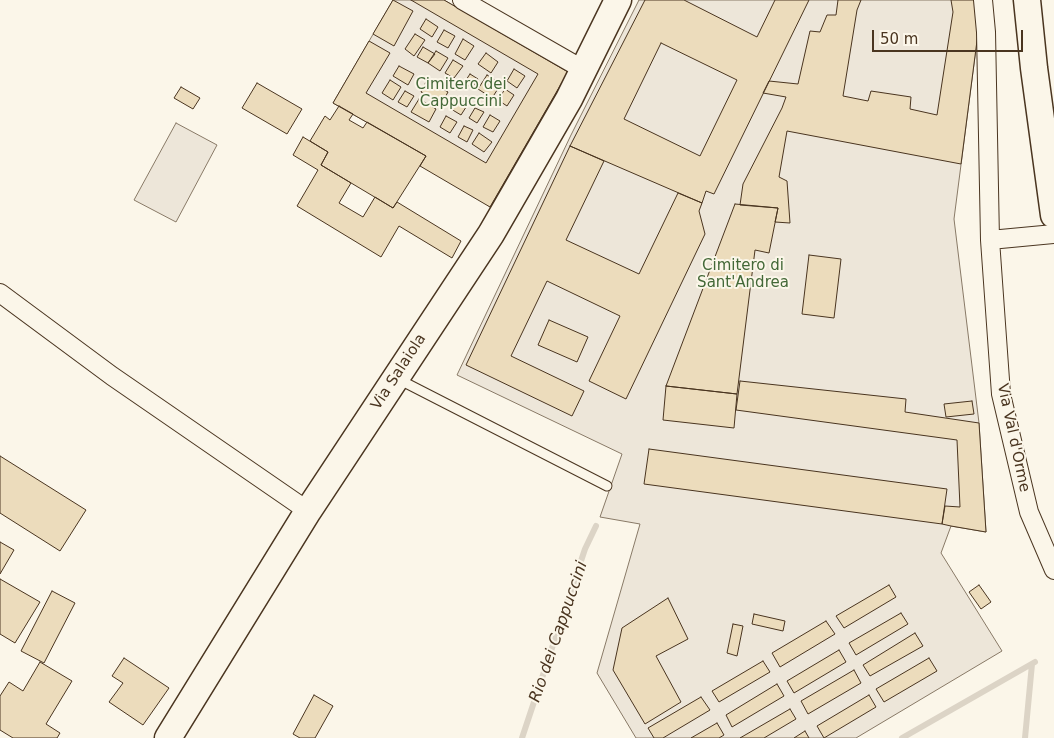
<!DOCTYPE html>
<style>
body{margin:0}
#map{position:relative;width:1054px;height:738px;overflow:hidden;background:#fbf6e9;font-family:"DejaVu Sans",sans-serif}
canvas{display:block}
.scale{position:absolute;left:872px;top:30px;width:151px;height:22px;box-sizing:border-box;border:2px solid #4a3520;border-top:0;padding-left:6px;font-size:15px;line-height:18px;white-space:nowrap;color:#4a3520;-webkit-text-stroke:4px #fbf6e9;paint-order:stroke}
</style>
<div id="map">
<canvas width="1054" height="738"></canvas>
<div class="scale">50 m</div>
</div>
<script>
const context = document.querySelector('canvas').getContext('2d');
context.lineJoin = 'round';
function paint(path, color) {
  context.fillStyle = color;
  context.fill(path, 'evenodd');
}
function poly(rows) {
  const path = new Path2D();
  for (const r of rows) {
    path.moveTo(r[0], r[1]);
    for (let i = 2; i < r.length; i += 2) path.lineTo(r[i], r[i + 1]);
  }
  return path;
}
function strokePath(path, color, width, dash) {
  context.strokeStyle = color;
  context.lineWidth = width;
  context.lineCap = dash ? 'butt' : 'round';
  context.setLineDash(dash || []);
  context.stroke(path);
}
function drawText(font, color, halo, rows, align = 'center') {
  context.font = font + ' "DejaVu Sans",sans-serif';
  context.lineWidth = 4;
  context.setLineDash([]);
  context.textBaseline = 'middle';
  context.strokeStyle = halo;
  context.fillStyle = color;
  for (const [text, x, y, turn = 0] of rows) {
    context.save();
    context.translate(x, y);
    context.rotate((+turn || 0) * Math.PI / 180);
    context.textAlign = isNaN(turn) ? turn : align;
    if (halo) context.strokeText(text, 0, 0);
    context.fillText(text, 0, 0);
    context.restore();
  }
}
const green = poly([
 [393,0,444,0,568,72,490,207,426,156,333,103,393,0],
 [639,0,976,0,978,33,954,219,979,423,986,532,951,526,941,553,1002,651,856,738,636,738,597,673,640,524,600,517,622,454,457,375,571,135,639,0],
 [176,123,217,145,176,222,134,200,176,123]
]);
paint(green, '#ede6d9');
strokePath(green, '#887966', 1);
strokePath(poly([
 [522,738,585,549,596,526],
 [902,738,1035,662],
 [1025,738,1032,664]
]), '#dcd4c6', 6);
const building = poly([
 [393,0,413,11,394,46,373,34,393,0],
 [411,0,444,0,568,72,490,207,420,166,426,156,333,103,369,41,390,53,366,93,486,163,538,74,411,0],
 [645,0,684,0,757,37,775,0,809,0,714,194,706,191,702,203,570,146,645,0],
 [661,43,737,80,700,156,624,119,661,43],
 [838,0,861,0,857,10,843,96,868,101,871,91,911,97,910,109,937,115,953,12,951,0,976,0,978,33,961,164,787,131,779,177,787,181,790,223,775,222,778,208,740,205,743,184,782,108,786,97,763,93,769,81,798,84,810,31,820,32,827,15,836,15,838,0],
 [426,19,438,27,432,37,420,29,426,19],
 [444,30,455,36,448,48,437,42,444,30],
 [415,34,425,40,414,56,405,49,415,34],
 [463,39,474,46,465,60,455,54,463,39],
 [423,47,435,54,428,63,417,57,423,47],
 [436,51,448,58,440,71,428,63,436,51],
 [486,53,498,62,491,73,478,64,486,53],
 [453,60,463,66,454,78,445,73,453,60],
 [399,66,414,74,408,85,393,76,399,66],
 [514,69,525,76,517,88,507,81,514,69],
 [470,74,478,79,472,88,464,83,470,74],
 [487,75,501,84,492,98,478,89,487,75],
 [390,80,401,87,393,100,382,93,390,80],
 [427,80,448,92,442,103,421,92,427,80],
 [257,83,302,109,287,134,242,108,257,83],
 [181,87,200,98,193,109,174,98,181,87],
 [505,89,514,95,507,106,498,100,505,89],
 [405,91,414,96,407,107,398,102,405,91],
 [458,98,468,104,461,115,451,109,458,98],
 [419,99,436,109,429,122,411,112,419,99],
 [339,106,353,114,349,120,363,128,367,122,426,156,393,208,321,165,328,152,310,141,325,116,330,120,339,106],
 [475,108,484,112,477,123,469,118,475,108],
 [490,115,500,121,493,132,483,127,490,115],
 [446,116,457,122,450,133,440,127,446,116],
 [464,126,473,130,467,142,458,137,464,126],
 [479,133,492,142,484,152,472,144,479,133],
 [303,137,328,152,321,165,351,183,339,203,363,217,375,197,393,208,397,202,461,241,452,258,399,226,381,257,297,206,318,170,293,155,303,137],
 [570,146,604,161,566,240,639,274,678,193,702,203,699,211,705,234,626,399,589,381,620,316,547,281,511,356,584,391,572,416,466,365,570,146],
 [735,204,778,208,769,253,755,250,737,394,666,386,735,204],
 [809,255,841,259,834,318,802,314,809,255],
 [549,320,588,337,577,362,538,345,549,320],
 [740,381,906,399,905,412,979,423,986,532,951,526,942,524,945,506,960,507,957,440,736,410,740,381],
 [666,386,737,394,734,428,663,420,666,386],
 [972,401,974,414,946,417,944,404,972,401],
 [649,449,947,489,942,524,644,484,649,449],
 [0,456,86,510,60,551,0,513,0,456],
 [0,542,14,550,0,574,0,542],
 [0,579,40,602,15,643,0,634,0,579],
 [889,585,896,597,844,628,836,616,889,585],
 [979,585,991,602,981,609,969,592,979,585],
 [52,591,75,603,44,663,21,651,52,591],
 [668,598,688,639,656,656,681,702,645,724,613,670,622,628,668,598],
 [901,613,908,624,856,655,849,643,901,613],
 [754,614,785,621,783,631,752,624,754,614],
 [826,621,835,634,780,667,772,653,826,621],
 [733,624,743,626,737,656,727,653,733,624],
 [915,633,923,646,870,676,863,665,915,633],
 [839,650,846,662,794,693,787,681,839,650],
 [124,658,169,688,143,725,109,702,123,683,112,676,124,658],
 [929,658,937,671,884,702,876,689,929,658],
 [763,661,770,672,719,702,712,691,763,661],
 [40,662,72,681,46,724,60,733,57,738,13,738,0,730,0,696,9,682,23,691,40,662],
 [854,670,861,683,808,714,801,701,854,670],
 [777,684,784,696,732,727,726,715,777,684],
 [314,695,333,706,315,738,300,738,293,734,314,695],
 [869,695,876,707,824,738,817,726,869,695],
 [701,697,710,710,663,738,654,738,648,728,701,697],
 [790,709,796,719,764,738,740,738,790,709],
 [717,723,724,735,719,738,691,738,717,723],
 [805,731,809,738,794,738,805,731]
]);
paint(building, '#ecdcbc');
strokePath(building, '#4a3520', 1);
const lane = poly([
 [398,379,607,486]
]);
const street = poly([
 [462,0,584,70],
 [983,0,986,32,990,240,1001,394,1029,512,1054,570],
 [990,240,1054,234],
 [0,293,112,376,308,511]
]);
const secondary = poly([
 [1027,0,1034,68,1054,215],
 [168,738,308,511,491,234,569,99,618,0]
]);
strokePath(lane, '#4a3520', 11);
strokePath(street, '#4a3520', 20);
strokePath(secondary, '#4a3520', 29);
strokePath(lane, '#fbf6e9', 9);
strokePath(street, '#fbf6e9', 18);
strokePath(secondary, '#fbf6e9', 26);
drawText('15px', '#436837', '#fbf6e9', [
 ["Cimitero dei",461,85],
 ["Cappuccini",461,102],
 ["Cimitero di",743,266],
 ["Sant'Andrea",743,283]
]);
drawText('15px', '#4a3520', '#fbf6e9', [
 ["Via Salaiola",399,372,-57],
 ["Via Val d'Orme",1013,438,78]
]);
drawText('italic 16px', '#4a3520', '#fbf6e9', [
 ["Rio dei Cappuccini",559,632,-71]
]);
</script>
